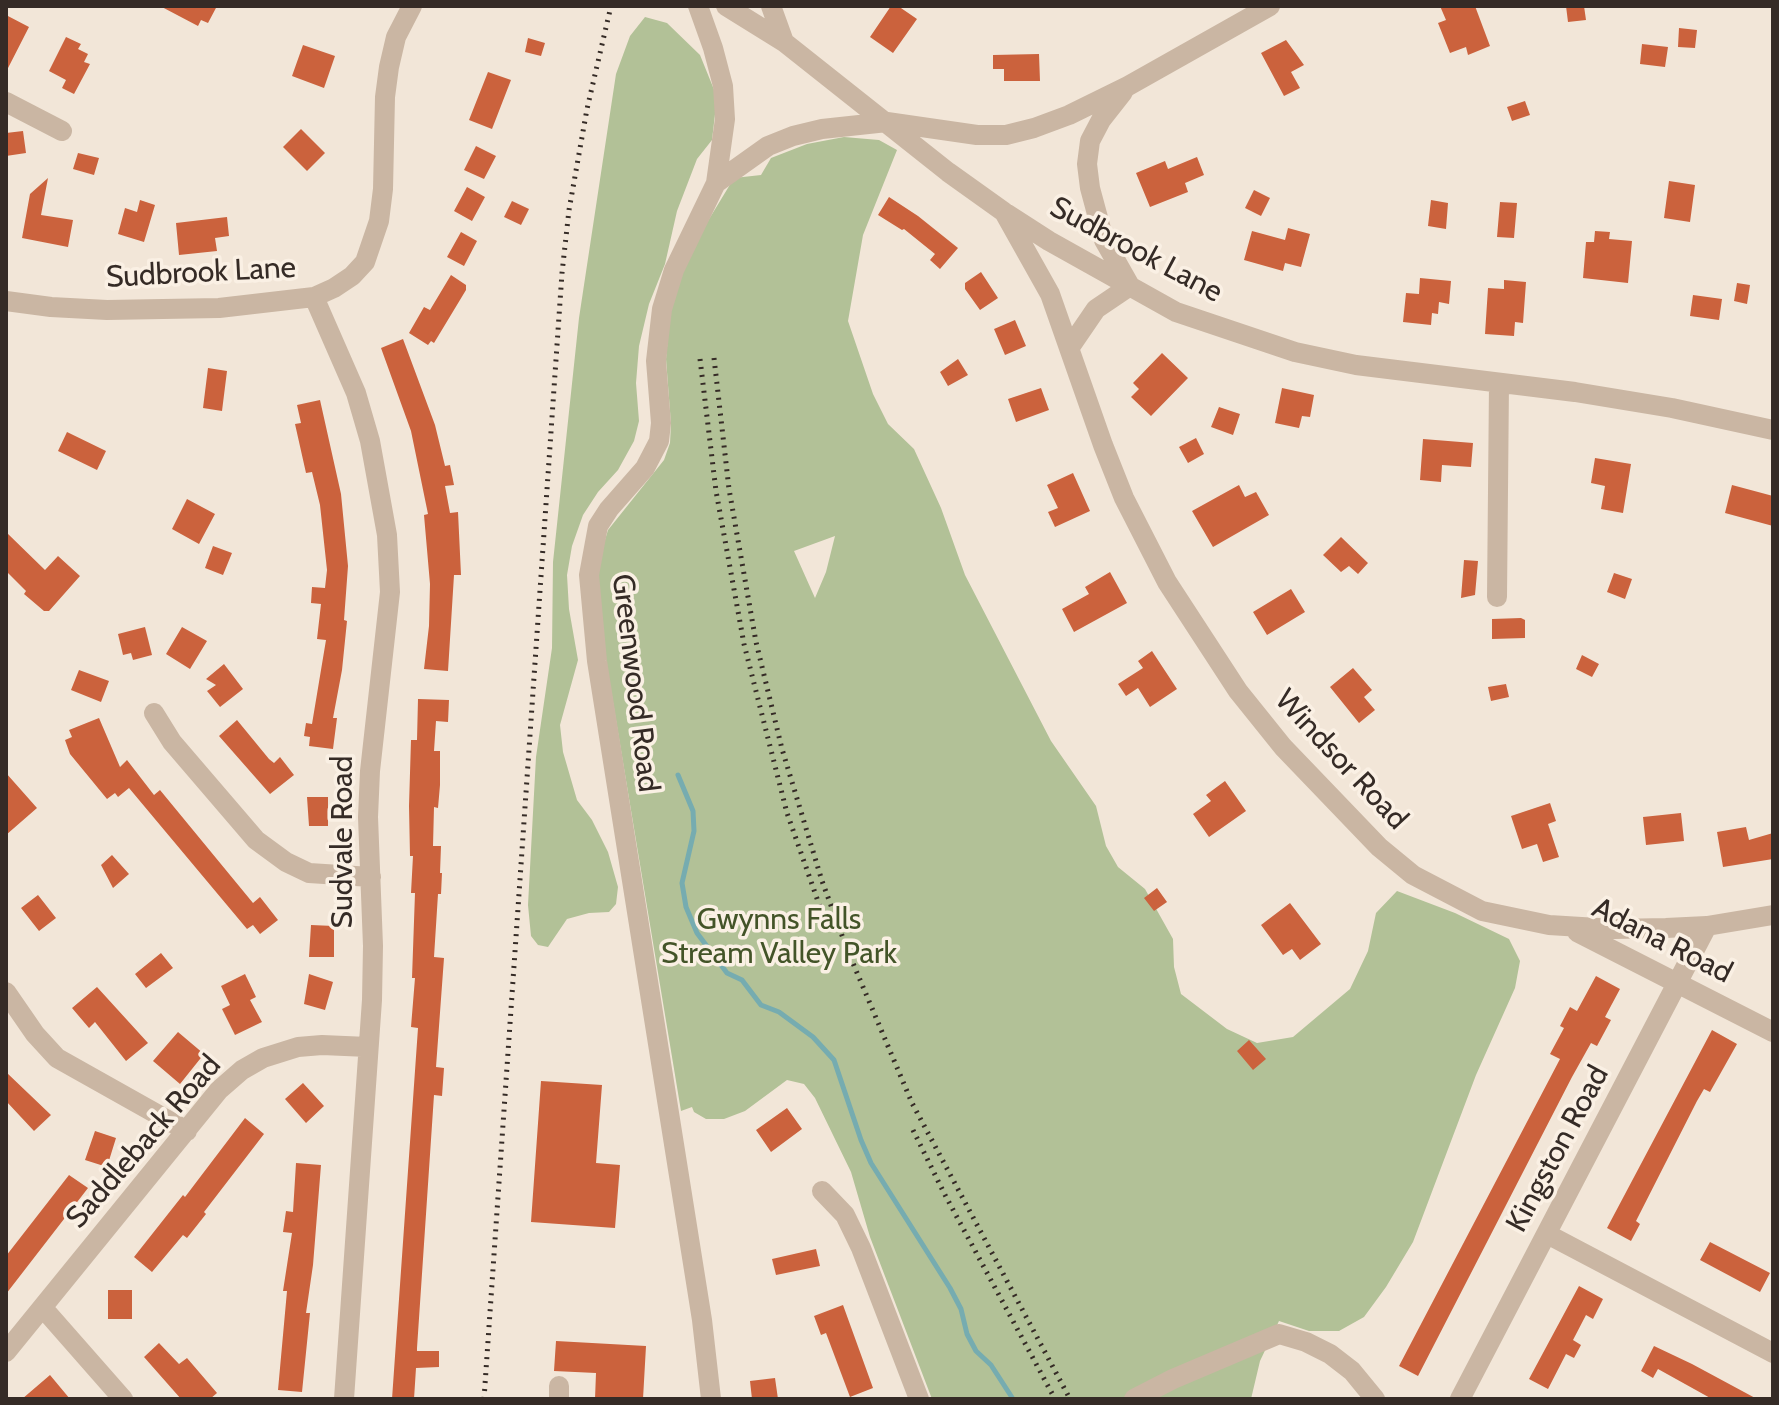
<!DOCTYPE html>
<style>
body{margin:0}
#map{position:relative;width:1779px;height:1405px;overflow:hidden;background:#f2e6d8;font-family:Cabin,sans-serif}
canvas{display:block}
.frame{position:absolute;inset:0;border:8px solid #352b26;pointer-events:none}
</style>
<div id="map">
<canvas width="1779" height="1405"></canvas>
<div class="frame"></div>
</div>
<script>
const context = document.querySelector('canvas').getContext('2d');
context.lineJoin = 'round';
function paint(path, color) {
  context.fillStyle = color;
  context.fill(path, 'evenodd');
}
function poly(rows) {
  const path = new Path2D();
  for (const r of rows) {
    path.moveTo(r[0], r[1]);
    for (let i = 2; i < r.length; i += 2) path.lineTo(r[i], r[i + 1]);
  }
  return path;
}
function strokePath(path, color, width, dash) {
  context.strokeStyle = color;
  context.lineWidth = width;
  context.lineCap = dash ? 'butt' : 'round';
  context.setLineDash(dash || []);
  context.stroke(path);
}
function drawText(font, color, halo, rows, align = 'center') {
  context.font = font + ' Cabin,sans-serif';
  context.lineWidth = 7;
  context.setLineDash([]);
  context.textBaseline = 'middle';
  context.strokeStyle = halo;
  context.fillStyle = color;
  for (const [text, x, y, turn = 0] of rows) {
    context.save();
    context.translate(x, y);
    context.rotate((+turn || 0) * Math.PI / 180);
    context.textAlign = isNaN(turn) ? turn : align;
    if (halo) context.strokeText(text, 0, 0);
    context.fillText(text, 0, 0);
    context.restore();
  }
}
paint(poly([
 [645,17,667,23,700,55,717,97,712,140,697,159,677,211,665,264,649,304,639,346,636,383,639,421,634,441,618,470,598,492,583,515,572,546,567,575,569,609,578,660,560,725,563,752,577,800,592,820,608,852,618,887,616,904,609,912,589,913,567,919,548,947,538,945,531,936,528,905,536,757,552,648,553,562,579,318,616,74,630,36],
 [844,137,879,140,897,150,863,235,848,321,873,394,888,424,914,449,941,508,965,575,1051,741,1096,806,1106,846,1118,867,1145,889,1173,939,1174,967,1181,994,1227,1029,1257,1043,1293,1037,1350,989,1368,951,1376,913,1397,891,1455,913,1509,939,1520,961,1515,988,1476,1075,1413,1242,1386,1287,1364,1317,1339,1331,1309,1331,1279,1321,1260,1361,1251,1399,932,1399,870,1237,851,1172,815,1098,804,1084,787,1080,745,1111,724,1119,706,1119,694,1112,692,1107,681,1111,606,660,598,575,601,553,608,530,664,460,670,443,671,424,666,359,670,313,682,274,700,234,734,178,761,175,771,158,807,144],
 [835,536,826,572,815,598,794,551]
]), '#b2c197');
strokePath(poly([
 [678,775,693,811,694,831,682,883,686,907,697,933,727,973,742,980,761,1005,779,1012,813,1037,834,1060,861,1140,871,1163,950,1288,961,1309,967,1334,976,1351,991,1365,1013,1399]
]), '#76acb0', 5);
paint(poly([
 [160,6,217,6,208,23,201,20,198,26],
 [891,6,898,6,917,19,893,53,870,37],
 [1440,6,1475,6,1490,46,1468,55,1466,47,1450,53,1438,23,1446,20],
 [1566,6,1584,6,1586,20,1568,22],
 [6,15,29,27,6,72],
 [1679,28,1697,30,1695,48,1678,47],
 [66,37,81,44,78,49,88,54,84,62,90,64,74,94,62,88,66,80,49,71],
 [528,38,545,43,541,56,525,52],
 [1286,40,1304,65,1291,72,1300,88,1284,96,1261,53],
 [1642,44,1668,47,1665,67,1640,64],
 [303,45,335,56,324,88,292,76],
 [1039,54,1040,81,1004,81,1004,69,993,69,993,55],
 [488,72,511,80,492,129,469,120],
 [1525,101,1530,115,1512,121,1507,107],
 [301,129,325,153,307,171,283,147],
 [23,131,26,153,6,156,6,133],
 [476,146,496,156,484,179,464,170],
 [78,153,99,158,94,175,73,169],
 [1197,157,1204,175,1185,183,1188,192,1150,207,1136,173,1165,161,1168,169],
 [48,178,41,215,73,220,68,247,22,238,30,194],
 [1669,181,1695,185,1690,222,1664,218],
 [467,187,485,197,472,221,454,211],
 [1254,190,1270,198,1261,216,1245,208],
 [889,197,918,216,958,248,940,269,930,260,935,254,904,229,902,230,878,215],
 [140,200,155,205,144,242,118,234,125,208,137,212],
 [1431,200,1448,203,1446,229,1428,226],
 [512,201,529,209,521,225,504,217],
 [1500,202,1517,203,1514,238,1497,237],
 [227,217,229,236,215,238,217,251,179,255,176,223],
 [1288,228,1310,234,1301,267,1285,263,1283,271,1244,260,1252,231,1285,240],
 [1595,231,1610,232,1609,239,1632,241,1628,283,1583,278,1586,242,1594,242],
 [461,232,477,241,464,266,447,257],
 [981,272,998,298,980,310,965,289,965,283],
 [451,275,466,285,466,290,434,343,431,341,428,345,409,333,424,307,430,310],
 [1420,278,1451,281,1449,304,1439,302,1438,314,1432,313,1431,325,1403,322,1406,293,1419,294],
 [1504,280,1526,282,1523,323,1515,322,1514,336,1485,334,1488,288,1504,289],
 [1737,283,1750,285,1747,304,1734,301],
 [1693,295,1722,299,1719,320,1690,316],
 [1015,320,1026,346,1005,355,994,329],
 [403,339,435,425,445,466,450,465,454,485,445,486,450,513,458,512,461,575,454,575,448,671,424,669,429,626,430,584,424,515,428,514,411,431,381,348],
 [1162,353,1188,378,1151,416,1131,397,1139,389,1133,383],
 [958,359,968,375,948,386,940,372],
 [208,368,227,371,222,411,203,408],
 [1041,388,1049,410,1016,422,1008,399],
 [1282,388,1314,395,1310,417,1302,416,1299,428,1275,423],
 [320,400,341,494,348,566,344,620,347,621,342,670,333,718,337,718,333,749,309,746,310,737,304,736,306,723,312,724,326,640,317,639,321,604,311,603,312,587,325,588,327,570,320,505,312,472,306,473,295,424,301,423,297,405],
 [1219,407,1240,414,1233,435,1211,427],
 [67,432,106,451,97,470,58,451],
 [1196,438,1204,454,1188,463,1179,447],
 [1423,439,1473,443,1471,467,1442,465,1441,482,1420,480],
 [1595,458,1631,464,1623,513,1601,509,1605,486,1591,483],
 [1073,473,1090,511,1055,527,1048,512,1058,508,1047,485],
 [1239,485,1245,497,1256,492,1269,515,1213,547,1192,511],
 [1732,485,1773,496,1773,526,1725,513],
 [187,499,215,514,199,544,172,529],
 [6,532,45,570,58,556,80,576,49,611,44,611,24,594,26,591,6,571],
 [1341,537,1368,563,1358,574,1349,566,1341,572,1323,555],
 [213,546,232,553,223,575,205,568],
 [1464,560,1478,561,1475,595,1461,598],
 [1110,572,1127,603,1074,632,1062,609,1089,594,1085,587],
 [1614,573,1632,579,1625,599,1607,592],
 [1291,589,1305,612,1267,635,1253,612],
 [1521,618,1525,620,1525,638,1492,639,1492,619],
 [145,627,152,655,133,660,131,653,123,655,118,634],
 [182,627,207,641,190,669,166,654],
 [1152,651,1177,689,1150,707,1138,688,1126,696,1118,684,1143,668,1138,661],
 [1582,655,1599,664,1592,677,1576,669],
 [224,664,243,689,220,707,207,691,216,685,206,679],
 [1353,668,1372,690,1364,697,1375,710,1359,723,1330,687],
 [79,670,109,681,101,702,71,690],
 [1506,684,1509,697,1491,701,1488,687],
 [418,699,449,700,448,722,436,721,434,751,440,751,440,785,438,808,434,807,433,846,441,846,440,873,442,873,441,894,438,894,434,957,444,958,436,1067,444,1068,442,1096,434,1095,417,1348,417,1351,439,1351,439,1367,416,1368,414,1399,392,1399,418,1028,411,1027,415,978,412,978,415,893,411,893,413,856,410,856,409,806,411,740,417,740],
 [99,718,120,767,127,760,154,795,160,790,253,903,260,897,278,920,260,934,253,925,247,929,129,788,118,797,115,793,107,799,70,754,65,740,72,737,69,730],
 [237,720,269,759,274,763,280,757,294,775,270,794,219,736],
 [6,773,37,808,6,835],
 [1225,781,1246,811,1209,837,1193,814,1211,801,1206,795],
 [307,797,328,797,328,826,309,826],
 [1550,803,1556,821,1548,824,1559,857,1543,862,1537,844,1522,849,1511,816],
 [1681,813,1684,841,1646,845,1643,817],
 [1746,827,1749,840,1773,833,1773,859,1723,867,1717,832],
 [112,855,129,874,113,888,101,865],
 [1157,888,1167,902,1154,911,1144,898],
 [38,895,56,918,39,931,21,908],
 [1290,903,1321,944,1300,960,1292,949,1283,955,1261,925],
 [311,925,334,926,334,957,309,957],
 [161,953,173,968,146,988,135,974],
 [245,974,256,997,250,1000,262,1022,235,1035,222,1009,230,1005,221,986],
 [309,974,333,982,325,1010,304,1004],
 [1596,976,1620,989,1605,1017,1611,1020,1597,1046,1591,1043,1572,1077,1418,1376,1399,1366,1560,1059,1550,1054,1564,1028,1560,1026,1570,1007,1577,1011],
 [97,987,148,1043,126,1061,95,1022,89,1028,72,1008],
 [1712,1030,1737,1044,1710,1092,1704,1089,1697,1101,1636,1221,1640,1224,1631,1241,1607,1228],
 [178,1032,204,1054,180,1084,153,1061],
 [1249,1040,1266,1059,1253,1070,1237,1051],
 [6,1072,51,1115,34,1131,6,1101],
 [541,1081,602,1085,596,1163,620,1165,615,1228,531,1222],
 [303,1083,324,1106,306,1123,285,1099],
 [787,1108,802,1129,771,1152,756,1130],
 [245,1118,264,1134,204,1212,206,1214,187,1238,183,1235,152,1272,134,1257,183,1195,185,1197],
 [95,1131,116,1138,107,1167,85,1160],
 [296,1163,321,1165,313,1265,306,1313,310,1313,302,1392,278,1390,287,1291,283,1291,292,1233,283,1232,286,1211,293,1212],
 [69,1175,88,1188,6,1294,6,1256],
 [1710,1242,1770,1273,1760,1292,1700,1260],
 [816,1249,820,1266,776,1275,772,1259],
 [1579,1286,1603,1299,1593,1319,1586,1315,1573,1340,1581,1345,1574,1358,1566,1354,1548,1389,1529,1379],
 [108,1290,132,1290,132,1319,108,1319],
 [843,1305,873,1388,850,1397,826,1333,821,1335,814,1316],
 [556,1341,646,1346,643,1399,595,1399,596,1373,554,1371],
 [159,1343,179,1364,187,1358,217,1393,210,1399,181,1399,144,1357],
 [1654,1346,1692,1364,1757,1399,1712,1399,1658,1369,1653,1378,1641,1371],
 [50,1375,70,1399,22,1399],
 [775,1378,778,1399,752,1399,750,1381]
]), '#cb623d');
strokePath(poly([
 [698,6,713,48,723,86,725,119,716,183,674,270,662,309,656,361,661,423,659,441,645,468,609,509,598,526,589,575,597,661,702,1320,711,1399],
 [726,6,784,42,948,172,1004,212,1049,241,1176,312,1295,352,1356,365,1575,392,1672,408,1773,430],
 [771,6,784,42],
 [6,102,62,131],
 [716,183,768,146,793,136,822,129,887,122,977,135,1006,135,1034,128,1069,115,1128,86,1270,6],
 [1004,212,1050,294,1103,445,1124,498,1167,582,1238,691,1283,747,1379,847,1413,875,1482,911,1549,925,1614,929,1666,928,1707,926,1773,915],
 [314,297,356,393,370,441,387,535,390,592,370,771,368,817,373,946,372,1000,344,1399],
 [6,301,51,307,107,310,219,308,314,297,334,288,352,276,365,262,379,221,383,189,385,97,389,67,396,37,412,6],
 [1070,347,1096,309,1130,286,1104,240,1090,188,1087,164,1090,141,1101,120,1123,92],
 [1497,597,1499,383],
 [154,713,172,742,256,840,286,862,309,873,371,877],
 [1577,932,1773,1032],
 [6,992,35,1034,57,1058,187,1131],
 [822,1191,845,1215,861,1248,919,1399],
 [1547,1234,1773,1353],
 [43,1308,123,1399],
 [6,1352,219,1090,242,1070,263,1058,298,1047,322,1045,368,1047],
 [559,1399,559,1386],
 [1134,1399,1173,1379,1279,1334,1306,1342,1330,1354,1352,1371,1375,1399],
 [1460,1399,1707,926]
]), '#cab6a3', 20);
strokePath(poly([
 [714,358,729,489,756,642,782,749,822,881,847,949,912,1103,1070,1399],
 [700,359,716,491,744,644,787,813,827,927],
 [913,1130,944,1193,1055,1399],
 [484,1399,562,273,569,210,587,109,611,6]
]), '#352b26', 5, [2, 6]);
drawText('30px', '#352b26', '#faf0e4', [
 ["Sudbrook Lane",1136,250,28],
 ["Sudbrook Lane",201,273,-3],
 ["Greenwood Road",635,683,83],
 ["Windsor Road",1341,760,47],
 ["Sudvale Road",343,842,-90],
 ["Adana Road",1662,941,27],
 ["Saddleback Road",144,1142,-49],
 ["Kingston Road",1558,1149,-62]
]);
drawText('30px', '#435428', '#faf0e4', [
 ["Gwynns Falls",779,920],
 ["Stream Valley Park",779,954]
]);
</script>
